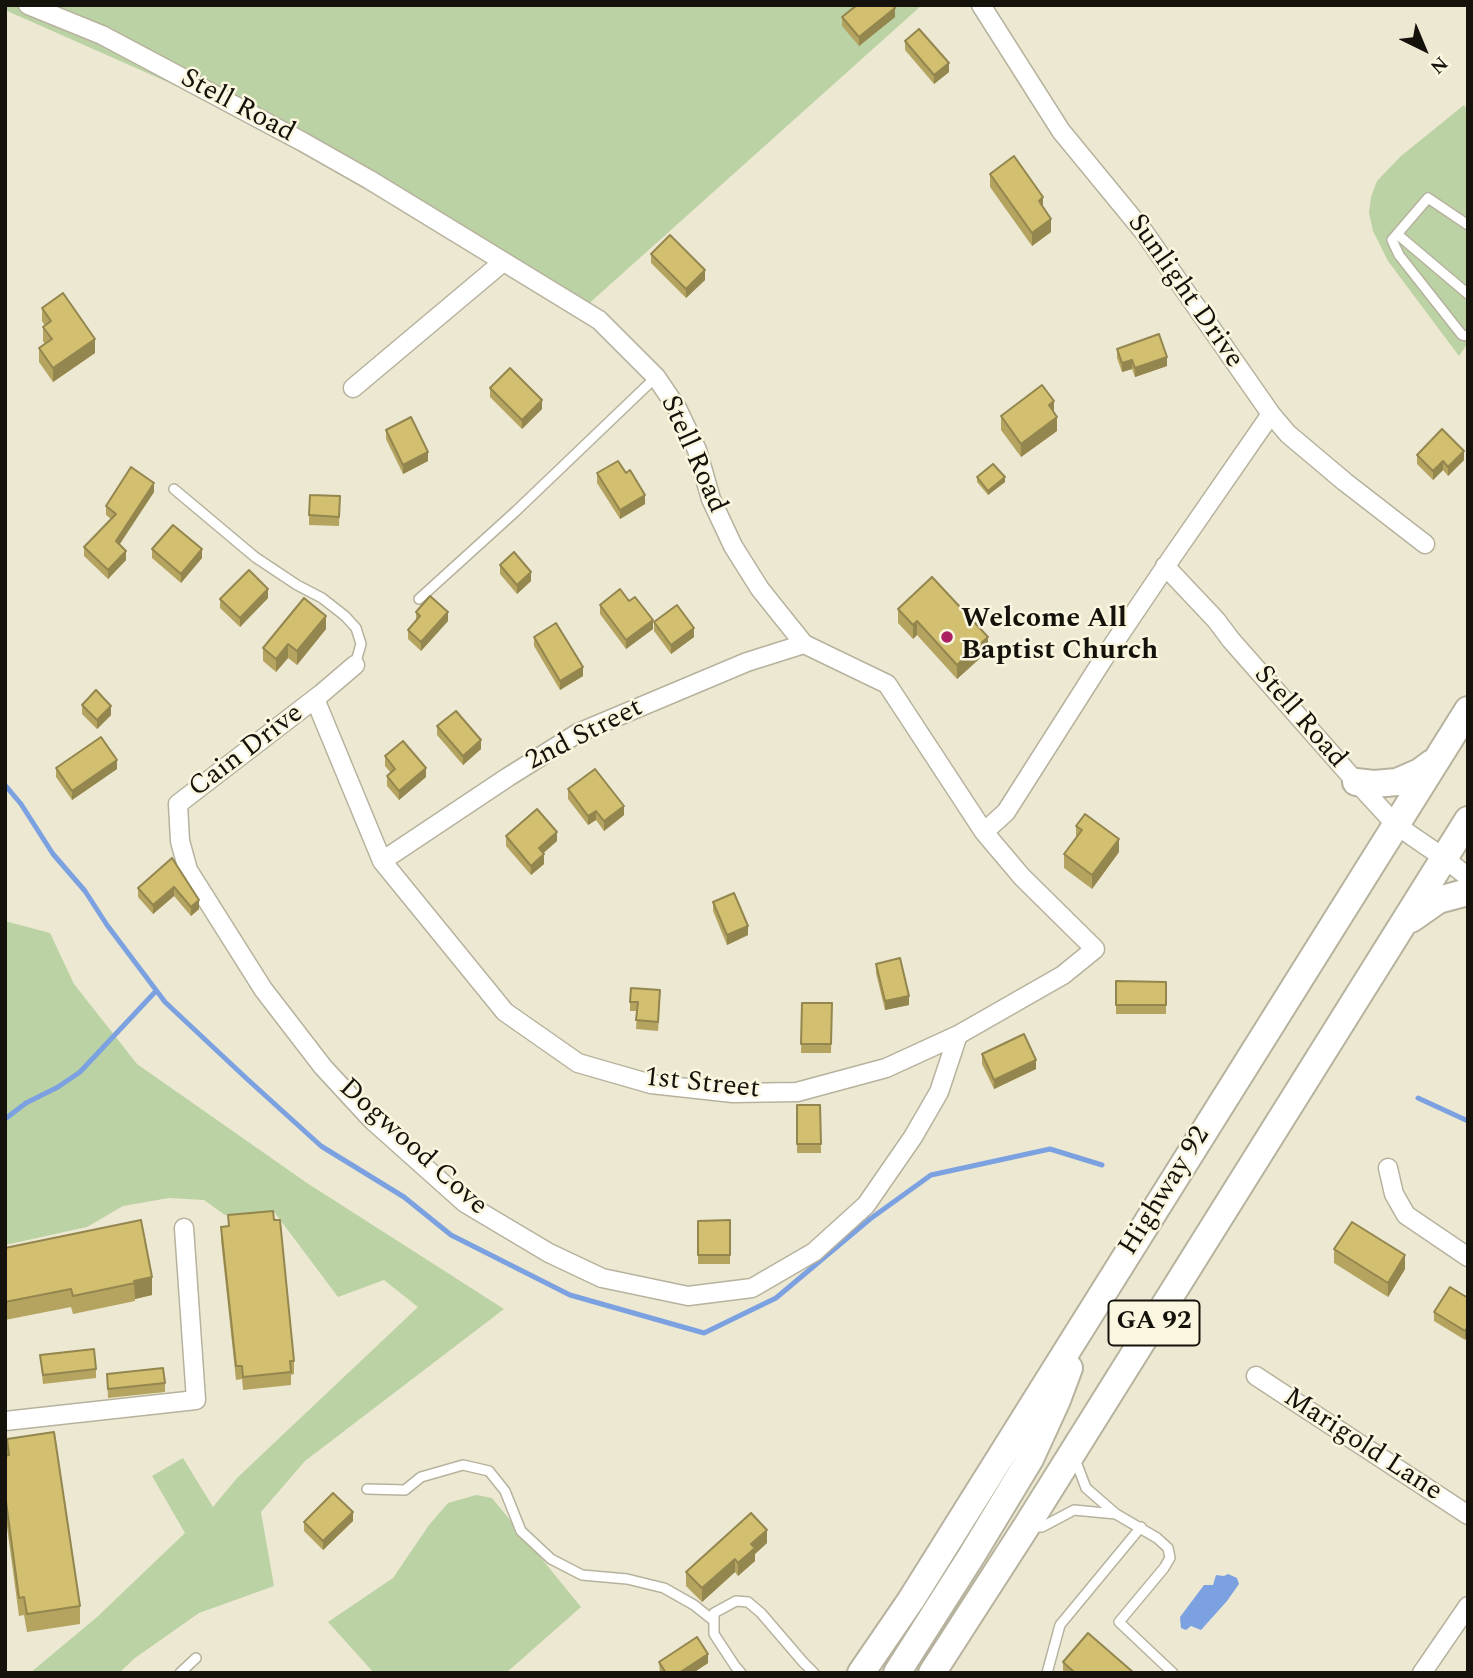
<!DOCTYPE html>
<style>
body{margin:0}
#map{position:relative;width:1473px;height:1678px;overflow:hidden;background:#ede8d2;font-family:Spectral,serif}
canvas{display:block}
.frame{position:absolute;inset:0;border:7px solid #14120b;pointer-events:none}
.north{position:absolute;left:1389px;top:14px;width:70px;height:70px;-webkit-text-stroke:5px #fbf6df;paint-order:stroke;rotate:137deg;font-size:19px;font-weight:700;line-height:28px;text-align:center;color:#14120b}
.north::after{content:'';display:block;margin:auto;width:24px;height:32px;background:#14120b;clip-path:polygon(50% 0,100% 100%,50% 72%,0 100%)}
</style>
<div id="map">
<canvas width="1473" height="1678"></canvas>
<div class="frame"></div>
<div class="north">N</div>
</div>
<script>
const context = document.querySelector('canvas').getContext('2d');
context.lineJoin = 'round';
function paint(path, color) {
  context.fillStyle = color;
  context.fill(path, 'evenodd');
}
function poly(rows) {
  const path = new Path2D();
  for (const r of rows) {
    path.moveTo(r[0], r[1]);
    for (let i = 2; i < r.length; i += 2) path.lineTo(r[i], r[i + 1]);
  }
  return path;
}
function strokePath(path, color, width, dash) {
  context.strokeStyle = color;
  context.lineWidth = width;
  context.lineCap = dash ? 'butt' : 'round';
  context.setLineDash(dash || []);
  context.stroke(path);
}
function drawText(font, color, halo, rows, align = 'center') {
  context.font = font + ' Spectral,serif';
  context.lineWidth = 5;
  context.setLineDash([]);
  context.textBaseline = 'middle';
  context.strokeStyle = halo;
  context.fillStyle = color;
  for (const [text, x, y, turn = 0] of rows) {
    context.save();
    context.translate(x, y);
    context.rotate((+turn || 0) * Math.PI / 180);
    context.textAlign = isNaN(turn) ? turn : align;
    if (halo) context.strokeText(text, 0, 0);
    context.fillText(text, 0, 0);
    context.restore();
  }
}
paint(poly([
 [5,5,922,5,575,316,260,123,5,10],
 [1464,105,1468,111,1468,343,1459,356,1388,261,1373,231,1369,213,1371,197,1377,181,1401,156],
 [5,921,50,933,74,984,137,1064,307,1183,504,1309,305,1461,261,1512,274,1586,199,1613,135,1658,119,1673,30,1673,97,1617,185,1533,152,1476,183,1458,213,1507,237,1478,418,1307,384,1280,338,1297,275,1213,225,1215,204,1200,169,1198,123,1206,87,1227,5,1245],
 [476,1495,492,1498,581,1607,506,1673,374,1673,328,1622,393,1578,429,1525,448,1503]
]), '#bbd2a4');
paint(poly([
 [1228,1574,1237,1578,1239,1584,1227,1601,1201,1630,1191,1626,1186,1630,1181,1628,1180,1617,1204,1585,1213,1585,1216,1575,1224,1576]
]), '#7ca1e1');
strokePath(poly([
 [5,785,21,804,53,854,85,891,107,925,165,1002,246,1078,321,1146,404,1197,451,1235,570,1295,704,1333,776,1298,870,1219,931,1175,1050,1149,1102,1165],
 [1418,1098,1468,1121],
 [5,1119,26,1103,58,1087,80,1072,156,991]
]), '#7ca1e1', 5);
const service = poly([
 [1468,225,1428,198,1392,240,1399,255,1462,335,1468,336],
 [1397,234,1468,294],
 [174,489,255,557,297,585,322,598,345,616,356,628,361,644,355,665],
 [419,599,516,511,656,377],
 [1075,1459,1086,1488,1116,1514,1157,1538,1168,1548,1170,1558,1164,1568,1119,1622,1173,1673],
 [367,1489,405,1490,421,1477,463,1465,489,1471,505,1491,521,1531,551,1559,582,1575,627,1579,664,1588,694,1605,714,1621],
 [1031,1527,1042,1527,1074,1510,1116,1514],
 [180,1673,196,1658],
 [741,1673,735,1666,714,1634,714,1613,736,1601,748,1602,761,1613,803,1662,814,1673],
 [1047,1673,1060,1625,1141,1527]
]);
const minor = poly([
 [28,5,102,35,303,142,370,180,599,320,656,377,677,408,697,450,711,499,733,546,760,589,804,644,887,684,984,832,1022,877,1095,949,1063,975,958,1035,886,1068,797,1092,733,1093,651,1084,578,1063,505,1012,382,861,315,699],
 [981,5,1061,131,1144,232,1271,414,1288,434,1345,482,1425,544],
 [353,388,503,262],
 [1165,566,1216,620,1231,640,1350,775,1396,825,1444,858,1468,877],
 [355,665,321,694,178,804,180,841,188,870,263,989,323,1067,372,1120,465,1203,549,1253,602,1278,688,1296,752,1288,814,1252,866,1205,913,1137,939,1092,958,1035],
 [984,832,1006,812,1104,658,1172,557,1271,414],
 [382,861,508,777,578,733,747,662,804,644],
 [1388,1168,1394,1194,1406,1215,1468,1257],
 [1256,1376,1468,1515],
 [5,1421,196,1400,184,1228],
 [1422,1673,1468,1606]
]);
const primary = poly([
 [1356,782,1374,784,1397,782,1420,772,1432,763],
 [1411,919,1438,900,1468,892],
 [861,1673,911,1600,1468,710],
 [897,1673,972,1555,1030,1459,1057,1400,1069,1368],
 [932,1673,1026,1527,1468,820]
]);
strokePath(service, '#b7b29d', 12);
strokePath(minor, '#b7b29d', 21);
strokePath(primary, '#b7b29d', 30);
strokePath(service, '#fff', 9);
strokePath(minor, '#fff', 18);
strokePath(primary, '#fff', 26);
paint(poly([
 [842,17,895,17,859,46,842,26],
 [905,41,949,72,934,84,905,50],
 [990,174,1043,207,1051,232,1032,246,990,187],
 [651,254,705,280,686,298,651,263],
 [42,308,95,353,53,382,39,362,39,348,45,344,43,341,43,327,45,326,42,321],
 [1117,349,1167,366,1135,377,1132,369,1122,372,1117,358],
 [490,388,542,409,522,429,490,397],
 [1054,413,1057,431,1021,457,1001,430,1001,416],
 [386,430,428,461,403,474,386,439],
 [1417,455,1464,460,1448,476,1443,470,1433,480,1417,464],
 [597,473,645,504,620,519,597,483],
 [977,477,1005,482,988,495,977,482],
 [154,492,119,544,126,560,108,579,84,556,84,547,111,519,106,515,106,506],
 [340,496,339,526,309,525,309,515],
 [152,549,202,558,181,583,152,558],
 [500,565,531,581,517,594,500,574],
 [268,598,240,627,220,608,220,599],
 [600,605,653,629,626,649,600,614],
 [898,609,988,651,957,679,917,635,913,639,898,623],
 [416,612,448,621,421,651,408,639,408,630,416,621],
 [654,622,694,637,671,654,654,631],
 [326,629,297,665,288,658,276,672,263,661,263,648],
 [534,637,583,676,560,690,534,646],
 [82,705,111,715,97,729,82,714],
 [437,726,481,749,463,765,437,735],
 [385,756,426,777,399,800,387,786,387,776,391,773,385,766],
 [56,768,117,769,72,800,56,777],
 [568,789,624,815,604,831,596,820,588,825,568,799],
 [1076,826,1119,852,1092,889,1064,868,1064,854,1076,838],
 [506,836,557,841,543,853,544,864,531,875,506,846],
 [172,858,199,909,191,916,174,896,153,914,138,897,138,888],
 [713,902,748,935,727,945,713,911],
 [876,964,909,1005,885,1010,876,973],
 [1116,981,1166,982,1166,1014,1116,1014],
 [660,999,658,1031,636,1029,637,1011,630,1011,630,1002],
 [802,1003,832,1003,831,1053,801,1053],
 [982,1054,1036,1069,994,1089,982,1064],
 [797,1105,820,1105,821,1153,797,1153],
 [228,1215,294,1361,294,1374,291,1375,291,1385,243,1390,242,1379,236,1380,221,1240,221,1227,228,1226],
 [141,1220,152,1295,135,1299,135,1301,73,1314,71,1307,5,1320,5,1248],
 [730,1220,730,1264,698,1264,698,1221],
 [1334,1249,1405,1269,1388,1297,1334,1263],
 [1468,1298,1465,1340,1434,1321,1434,1312],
 [40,1355,96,1369,96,1378,43,1384],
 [107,1374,165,1383,165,1392,108,1398],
 [7,1439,80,1606,80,1624,27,1632,24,1615,19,1616,5,1512,5,1456,7,1455],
 [353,1521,323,1550,304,1531,304,1522],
 [767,1543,755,1554,755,1561,738,1576,735,1572,702,1602,686,1586,686,1572],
 [659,1662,708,1663,693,1673,660,1673],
 [1063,1662,1134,1673,1063,1673]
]), '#b5a460');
paint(poly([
 [895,8,895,17,859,46,859,37],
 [949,63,949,72,934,84,934,75],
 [1043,197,1043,211,1039,201],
 [1051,219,1051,232,1032,246,1032,233],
 [705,270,705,280,686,298,686,289],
 [95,339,95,353,53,382,53,368],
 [1167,357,1167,366,1135,377,1135,368],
 [1132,360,1132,369,1122,372,1122,363],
 [542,400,542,409,522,429,522,420],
 [1054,401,1054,415,1049,405],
 [1057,417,1057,431,1021,457,1021,444],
 [1464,451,1464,460,1448,476,1448,467],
 [428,452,428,461,403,474,403,465],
 [1443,461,1443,470,1433,480,1433,471],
 [1005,477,1005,482,988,495,988,491],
 [154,483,154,492,116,550,116,541],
 [645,495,645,504,620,519,620,510],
 [202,549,202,558,181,583,181,574],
 [126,551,126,560,108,579,108,570],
 [531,572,531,581,517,594,517,585],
 [268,589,268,598,240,627,240,618],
 [448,612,448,621,421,651,421,642],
 [326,616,326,629,297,665,297,651],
 [653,620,653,629,626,649,626,640],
 [917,621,917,635,913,639,913,625],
 [694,628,694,637,671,654,671,645],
 [988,637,988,651,957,679,957,665],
 [288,644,288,658,276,672,276,659],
 [583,667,583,676,560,690,560,681],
 [111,706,111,715,97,729,97,720],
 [481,740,481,749,463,765,463,756],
 [117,760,117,769,72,800,72,791],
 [426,768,426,777,399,800,399,791],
 [624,806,624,815,604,831,604,821],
 [596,811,596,820,588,825,588,816],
 [557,832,557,841,539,857,539,848],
 [1119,839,1119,852,1092,889,1092,875],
 [544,854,544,864,531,875,531,866],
 [174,887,174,896,153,914,153,905],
 [199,900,199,909,191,916,191,907],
 [748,926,748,935,727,945,727,935],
 [909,996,909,1005,885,1010,885,1001],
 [1036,1060,1036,1069,994,1089,994,1080],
 [1405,1255,1405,1269,1388,1297,1388,1283],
 [152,1277,152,1295,135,1299,134,1281],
 [1468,1326,1468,1335,1465,1340,1465,1331],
 [353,1512,353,1521,323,1550,323,1541],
 [767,1530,767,1543,755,1554,755,1561,738,1576,738,1563,751,1544],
 [735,1559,735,1572,702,1602,702,1588],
 [708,1654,708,1663,693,1673,679,1673]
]), '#93864e');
const building = poly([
 [857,5,893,5,895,8,859,37,842,17,857,5],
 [919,29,949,63,934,75,905,41,919,29],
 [1014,156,1043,197,1039,201,1051,219,1032,233,990,174,1014,156],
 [670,235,705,270,686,289,651,254,670,235],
 [63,293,95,339,53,368,39,348,52,339,43,327,51,321,42,308,63,293],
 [1159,334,1167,357,1135,368,1132,360,1122,363,1117,349,1159,334],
 [510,368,542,400,522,420,490,388,510,368],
 [1042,385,1054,401,1049,405,1057,417,1021,444,1001,416,1042,385],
 [411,417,428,452,403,465,386,430,411,417],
 [1442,429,1464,451,1448,467,1443,461,1433,471,1417,455,1442,429],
 [618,461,626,473,630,470,645,495,620,510,597,473,618,461],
 [993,464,1005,477,988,491,977,477,993,464],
 [131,467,154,483,116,541,126,551,108,570,84,547,116,514,106,506,131,467],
 [310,495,340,496,339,517,309,515,310,495],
 [173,525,202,549,181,574,152,549,173,525],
 [514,552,531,572,517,585,500,565,514,552],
 [249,570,268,589,240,618,220,599,249,570],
 [932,577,988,637,957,665,917,621,913,625,898,609,932,577],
 [620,589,629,601,635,597,653,620,626,640,600,605,620,589],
 [430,596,448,612,421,642,408,630,420,616,416,612,430,596],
 [304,598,326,616,297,651,288,644,276,659,263,648,304,598],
 [677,605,694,628,671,645,654,622,677,605],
 [556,623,583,667,560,681,534,637,556,623],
 [96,690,111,706,97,720,82,705,96,690],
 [456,711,481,740,463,756,437,726,456,711],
 [101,737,117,760,72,791,56,768,101,737],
 [403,741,426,768,399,791,387,776,395,769,385,756,403,741],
 [595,769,624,806,604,821,596,811,588,816,568,789,595,769],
 [537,809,557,832,539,848,544,854,531,866,506,836,537,809],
 [1085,814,1119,839,1092,875,1064,854,1082,830,1076,826,1085,814],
 [172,858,199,900,191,907,174,887,153,905,138,888,172,858],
 [734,893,748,926,727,935,713,902,734,893],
 [900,958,909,996,885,1001,876,964,900,958],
 [1116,981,1166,982,1166,1005,1116,1005,1116,981],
 [631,988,660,990,658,1022,636,1020,638,1002,630,1002,631,988],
 [802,1003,832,1003,831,1044,801,1044,802,1003],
 [1024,1034,1036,1060,994,1080,982,1054,1024,1034],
 [797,1105,820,1105,821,1144,797,1144,797,1105],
 [273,1211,274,1220,280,1220,294,1361,290,1361,291,1372,243,1377,242,1366,236,1366,221,1227,229,1226,228,1215,273,1211],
 [141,1220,152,1277,134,1281,135,1283,73,1296,71,1289,5,1302,5,1248,141,1220],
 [730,1220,730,1255,698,1255,698,1221,730,1220],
 [1352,1222,1405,1255,1388,1283,1334,1249,1352,1222],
 [1450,1287,1468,1298,1468,1326,1465,1331,1434,1312,1450,1287],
 [94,1349,96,1369,43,1375,40,1355,94,1349],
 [163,1368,165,1383,108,1389,107,1374,163,1368],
 [54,1432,80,1606,27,1614,24,1597,19,1598,5,1494,5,1481,6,1481,5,1456,9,1455,7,1439,54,1432],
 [333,1493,353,1512,323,1541,304,1522,333,1493],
 [751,1513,767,1530,751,1544,755,1548,738,1563,735,1559,702,1588,686,1572,751,1513],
 [1088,1633,1134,1673,1075,1673,1063,1662,1088,1633],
 [697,1637,708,1654,679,1673,666,1673,659,1662,697,1637]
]);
paint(building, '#d2bf70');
strokePath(building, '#93864e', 2);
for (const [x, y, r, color] of [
 [947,637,7,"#ab2060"]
]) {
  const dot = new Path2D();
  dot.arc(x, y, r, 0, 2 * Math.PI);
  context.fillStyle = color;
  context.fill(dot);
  strokePath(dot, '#fbf6df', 2.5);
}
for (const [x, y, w] of [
 [1154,1323,91]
]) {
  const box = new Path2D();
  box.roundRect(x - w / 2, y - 22.5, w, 45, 5);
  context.fillStyle = '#fbf6df';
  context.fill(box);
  strokePath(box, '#14120b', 2);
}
drawText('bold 26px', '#14120b', null, [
 ["GA 92",1154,1323]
]);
drawText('28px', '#14120b', '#fbf6df', [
 ["Stell Road",237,107,28],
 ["Sunlight Drive",1184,292,55],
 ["Stell Road",692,455,66],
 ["Stell Road",1299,718,49],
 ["2nd Street",585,736,-27],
 ["Cain Drive",247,752,-37],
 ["1st Street",702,1085,6],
 ["Dogwood Cove",412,1148,42],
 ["Highway 92",1166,1192,-58],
 ["Marigold Lane",1362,1446,33]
]);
drawText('bold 28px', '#14120b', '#fbf6df', [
 ["Welcome All",961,621],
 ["Baptist Church",961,653]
], 'left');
</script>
